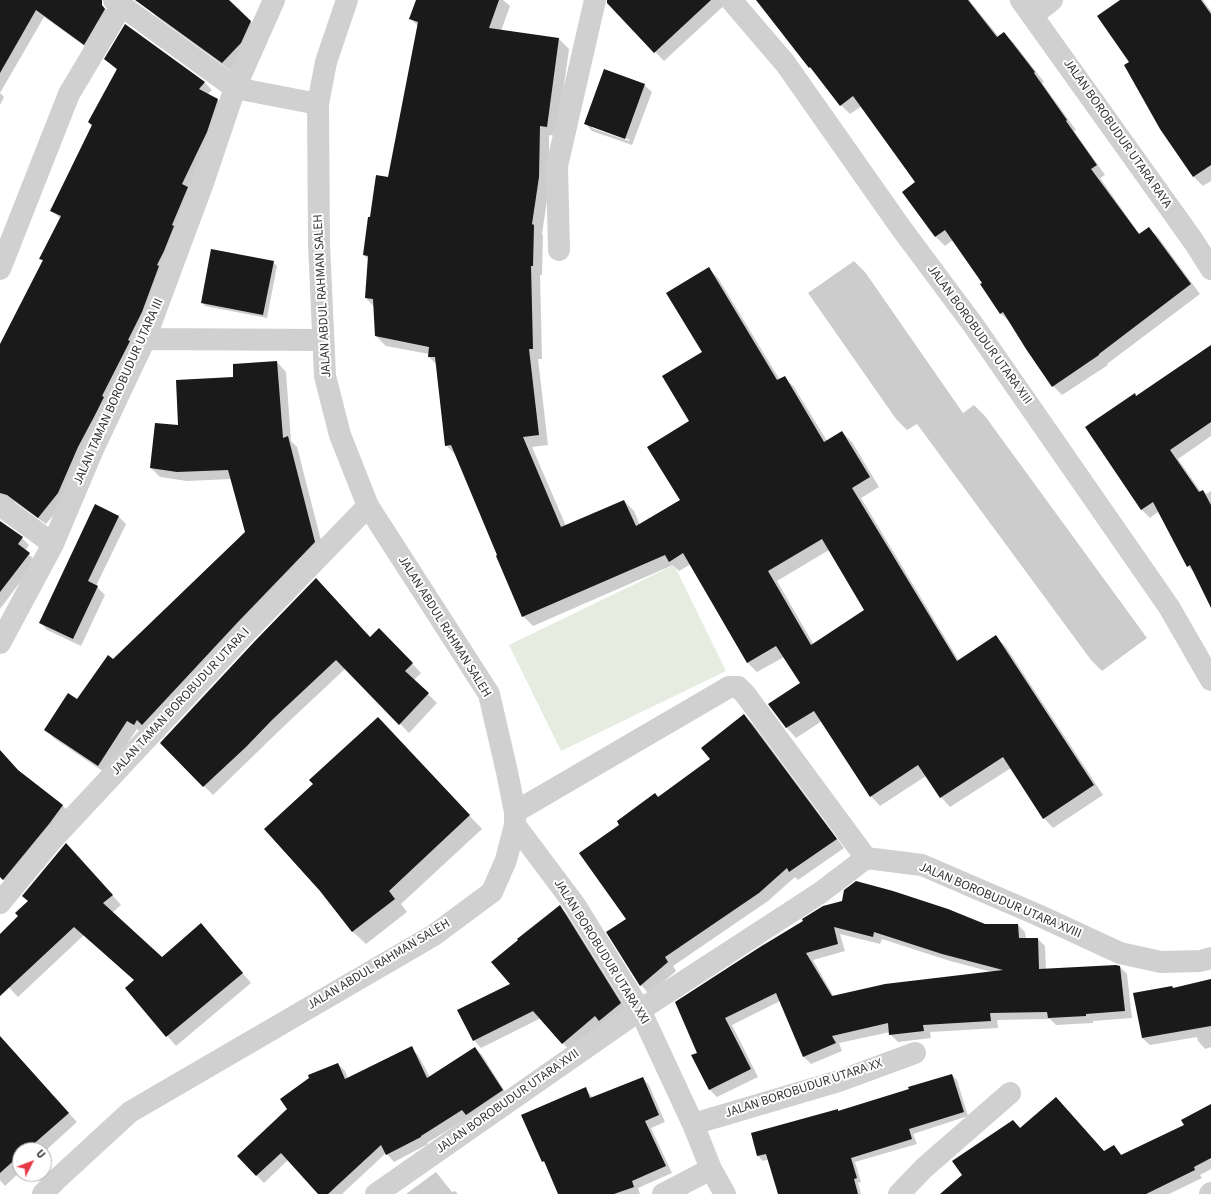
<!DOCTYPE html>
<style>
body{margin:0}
#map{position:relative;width:1211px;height:1194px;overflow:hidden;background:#fff;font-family:"Source Sans 3",sans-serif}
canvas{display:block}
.north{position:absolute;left:12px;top:1142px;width:40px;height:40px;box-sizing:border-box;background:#fff;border:1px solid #adadad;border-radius:50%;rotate:48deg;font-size:11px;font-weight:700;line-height:16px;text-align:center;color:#333}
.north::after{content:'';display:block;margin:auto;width:14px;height:18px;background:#e63946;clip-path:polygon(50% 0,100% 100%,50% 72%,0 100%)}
</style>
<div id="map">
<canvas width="1211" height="1194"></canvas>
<div class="north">U</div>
</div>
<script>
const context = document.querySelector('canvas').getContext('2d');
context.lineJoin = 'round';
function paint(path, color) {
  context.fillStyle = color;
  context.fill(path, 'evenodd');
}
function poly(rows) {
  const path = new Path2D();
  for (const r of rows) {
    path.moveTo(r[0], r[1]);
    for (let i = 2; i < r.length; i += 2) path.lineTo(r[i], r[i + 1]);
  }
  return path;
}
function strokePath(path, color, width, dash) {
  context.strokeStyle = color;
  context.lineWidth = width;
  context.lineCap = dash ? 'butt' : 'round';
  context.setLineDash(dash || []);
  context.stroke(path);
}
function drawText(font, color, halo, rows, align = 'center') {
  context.font = font + ' "Source Sans 3",sans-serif';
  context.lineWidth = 4;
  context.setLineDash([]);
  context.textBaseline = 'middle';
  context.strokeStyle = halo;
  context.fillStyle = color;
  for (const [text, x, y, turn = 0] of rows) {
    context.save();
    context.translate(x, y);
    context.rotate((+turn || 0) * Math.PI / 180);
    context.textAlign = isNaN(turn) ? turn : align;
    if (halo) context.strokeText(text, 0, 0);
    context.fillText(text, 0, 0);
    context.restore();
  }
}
paint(poly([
 [674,565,726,671,561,751,509,645]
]), '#e6ecdf');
paint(poly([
 [0,0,96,0,109,12,92,51,44,17,0,93,4,97,0,105],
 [140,0,227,0,259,29,231,71,157,17],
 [417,0,503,0,510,6,501,31,559,39,569,49,557,136,549,135,549,187,542,234,543,236,542,275,540,275,542,359,538,359,548,445,532,447,566,526,624,501,634,511,640,525,681,501,691,421,703,353,708,268,718,278,780,380,784,377,794,387,827,441,842,432,852,442,879,487,861,498,959,661,996,637,1006,647,1103,795,1053,828,1044,818,1011,768,950,807,941,797,926,776,880,806,871,796,822,721,796,738,787,728,770,704,801,683,784,657,757,672,747,662,691,564,679,571,673,565,533,626,523,616,456,455,446,445,436,364,429,357,429,354,386,346,376,336,374,307,366,298,369,260,364,255,371,219,389,178,418,26,411,19],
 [829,550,866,611,814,645,777,581],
 [610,0,730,0,664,61,608,2],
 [758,0,969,0,999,37,1004,33,1013,42,1044,82,1042,83,1076,130,1074,131,1105,175,1100,178,1140,235,1148,228,1158,237,1200,294,1107,364,1108,365,1062,395,1053,386,1010,322,1000,313,983,284,953,240,945,246,936,237,903,192,916,183,862,106,850,114,841,105,819,76,810,67],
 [1122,0,1203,0,1211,11,1211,181,1203,186,1193,176,1131,62],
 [126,25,205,83,212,90,207,95,218,100,225,107,195,195,65,501,46,524,15,502,9,500,0,503,0,346,43,261,40,258,61,219,51,210,92,126,89,122,117,70,105,59],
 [644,85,652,92,632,145,592,131,585,123],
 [592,126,630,140,629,141,592,128],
 [854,261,865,272,963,413,974,405,985,416,1147,638,1102,671,1091,660,917,424,907,430,896,419,808,293],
 [273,262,277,266,267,318,205,306,202,302],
 [1211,346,1211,436,1178,459,1201,492,1203,491,1206,494,1211,491,1211,606,1196,574,1188,566,1159,511,1150,518,1141,509,1136,397],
 [277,362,286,372,291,441,297,447,324,552,143,734,137,729,107,774,55,739,46,730,77,700,113,660,246,532,232,479,187,481,160,477,151,468,179,426,235,378],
 [96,505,119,517,126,524,96,586,105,595,81,646,47,630,40,622],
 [0,522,22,538,29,545,25,551,36,561,0,609],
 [370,638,388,638,421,673,414,680,437,703,409,733,346,668,281,729,213,795,161,743],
 [744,716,753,724,844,848,798,880,795,877,768,901,673,966,676,971,649,994,641,985,608,932,628,919,658,798,712,759],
 [390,731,482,829,401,904,407,912,366,944,353,932,321,890],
 [0,751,19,772,63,806,70,813,11,886,0,877],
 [75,853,121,905,112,913,162,958,201,925,251,983,176,1046,126,988,135,981,84,935,18,997,0,978,0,935,20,916],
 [559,907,567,914,627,1010,570,1051,541,1018,481,1048,474,1040,512,985],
 [804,922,1018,925,1025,932,1026,939,1038,939,1045,946,1046,970,1120,967,1127,974,1132,1018,1093,1021,1093,1023,1056,1025,1050,1019,997,1020,998,1028,930,1032,931,1038,898,1042,890,1034,890,1032,839,1043,842,1051,811,1064,804,1057,780,1001,732,1025,758,1077,717,1097,710,1090,693,1056,698,1053,676,1003],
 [840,934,880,944,882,939,950,961,992,972,834,997,813,960,845,951],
 [1211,980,1211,1047,1205,1049,1198,1041,1197,1037,1150,1045,1142,1038,1172,987,1174,989],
 [0,1048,14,1053,77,1122,44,1152,44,1150,20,1150,20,1172,5,1186,0,1180],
 [411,1048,418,1055,430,1077,475,1048,482,1055,509,1098,469,1117,427,1143,428,1144,394,1162,386,1153,342,1194,319,1194,288,1160,264,1183,238,1156,338,1064,345,1071,348,1078],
 [952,1075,957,1080,968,1116,913,1134,917,1144,855,1162,861,1182,858,1183,861,1194,779,1194,769,1159,763,1161,758,1156,752,1134,837,1110,839,1112,910,1090],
 [643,1078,649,1085,665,1122,651,1128,672,1173,638,1188,640,1194,559,1194,547,1164,543,1161,585,1088,593,1098],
 [1211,1105,1211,1169,1200,1175,1202,1178,1169,1194,942,1194,964,1176,1013,1121,1021,1129,1104,1152,1113,1146,1122,1155,1185,1125],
 [436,1172,452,1192,455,1191,458,1194,406,1194]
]), '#0003');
paint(poly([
 [0,0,102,0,102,5,105,9,84,45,36,10,0,73],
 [135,0,229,0,251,21,241,43,222,63],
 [416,0,499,0,489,28,559,38,547,127,540,126,539,177,532,224,534,225,533,266,531,266,533,349,529,349,539,435,523,437,561,527,624,500,636,526,680,500,647,447,689,421,662,376,702,352,666,293,709,267,777,380,785,376,824,442,842,431,870,477,852,488,957,661,996,635,1094,785,1043,819,1003,757,940,798,918,765,870,797,814,711,786,728,768,704,800,683,776,646,747,663,683,553,669,562,665,555,522,617,496,556,497,555,451,445,445,446,435,357,428,357,429,347,375,336,373,299,365,298,368,256,363,255,368,217,370,217,376,175,388,177,418,22,409,19],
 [822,539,864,610,811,645,768,571],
 [607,0,711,0,654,53,607,3],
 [756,0,968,0,997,37,1004,32,1035,72,1034,73,1067,120,1066,121,1097,165,1091,169,1139,234,1149,227,1191,284,1099,354,1099,355,1052,387,1026,349,1003,312,1000,314,980,284,982,283,945,230,935,237,902,192,915,182,853,96,840,106,810,67,809,68],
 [1120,0,1201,0,1211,14,1211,165,1193,177,1160,129,1124,65,1129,62,1097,16],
 [125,24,205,82,199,89,218,99,207,132,182,184,188,187,172,225,174,226,164,251,157,265,159,266,142,312,128,340,130,341,102,396,104,397,95,415,78,447,58,493,38,518,7,495,0,493,0,344,43,260,39,259,61,216,50,211,92,125,88,122,117,69,104,59],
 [604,69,645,84,625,139,584,124],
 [211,249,274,261,263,315,201,303],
 [1211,345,1211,422,1170,450,1199,492,1203,490,1211,505,1211,608,1190,565,1187,567,1153,502,1141,510,1085,427,1135,393,1136,396],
 [277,361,283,438,288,436,315,542,237,623,142,725,137,720,134,725,127,721,98,766,44,730,68,693,77,699,108,655,113,659,245,532,228,470,177,472,150,468,155,423,178,425,176,380,233,377,233,364],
 [95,504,119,516,88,581,98,586,73,639,39,623],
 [0,521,23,537,18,544,30,553,0,592],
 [316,578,370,637,379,628,413,663,405,671,429,693,399,725,336,660,272,720,246,747,203,787,160,743,255,641],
 [744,714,837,839,789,872,787,868,759,893,665,957,668,962,640,986,606,932,626,919,579,853,619,825,617,821,655,793,658,797,710,759,701,748],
 [378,717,470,815,389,891,395,899,352,932,320,891,264,829,313,784,309,780],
 [0,750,18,770,63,805,49,824,3,880,0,877],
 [66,843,113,895,103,903,162,957,201,923,243,973,166,1037,125,988,134,980,74,927,0,996,0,934,18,916,15,913,28,901,22,896],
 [856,881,893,891,948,909,985,924,1018,924,1019,938,1038,938,1039,969,1116,965,1120,966,1125,1011,1086,1014,1086,1016,1048,1018,1047,1012,990,1013,991,1021,923,1025,924,1031,889,1035,888,1023,832,1036,836,1043,803,1057,776,993,725,1018,751,1069,709,1090,691,1055,697,1053,675,1002,760,947,803,921,802,919,823,906,842,901,844,890],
 [834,927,873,937,874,932,942,954,1003,970,885,984,832,996,806,953,838,944],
 [560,905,621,1003,599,1021,595,1016,562,1044,533,1011,473,1041,457,1010,510,984,491,962,518,940,517,939],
 [1211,979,1211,1026,1142,1038,1133,993,1172,986,1173,988],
 [0,1036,69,1113,29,1148,28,1147,25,1150,20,1150,20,1155,0,1173],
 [412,1046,427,1078,475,1047,503,1090,466,1115,462,1110,421,1136,421,1137,386,1155,381,1145,328,1194,318,1194,281,1153,256,1176,237,1156,287,1109,280,1099,309,1078,308,1075,338,1063,345,1079],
 [952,1074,964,1112,909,1129,912,1139,851,1158,857,1178,854,1179,858,1194,778,1194,766,1154,757,1156,751,1133,838,1109,838,1111,909,1089,908,1087],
 [643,1077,659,1115,645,1121,666,1166,632,1181,634,1187,614,1194,558,1194,544,1161,542,1162,521,1115,586,1087,590,1098],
 [1056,1097,1104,1151,1114,1145,1121,1155,1184,1125,1181,1120,1211,1104,1211,1158,1194,1167,1195,1170,1146,1194,940,1194,962,1175,952,1161,1013,1120,1020,1128]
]), '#1a1a1a');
strokePath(poly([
 [114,0,235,88,318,104],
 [731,0,785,63,901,228,974,326,1169,607,1211,680],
 [1021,0,1194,242,1211,269],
 [1033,15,1052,0],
 [559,250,557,166,595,0],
 [0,269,69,94,122,5],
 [145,339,323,340],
 [0,505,53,544],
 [0,643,53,544,94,447,145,339,203,183,235,88,274,0],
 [515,812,729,687,738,687,745,694,866,858],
 [515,825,575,905,640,1010,693,1124,711,1169,725,1194],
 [0,903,52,840,246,632,368,506],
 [693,1124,839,1081,915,1053],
 [376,1194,640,1010,820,893,866,858,922,865,1038,915,1120,953,1161,962,1200,961,1211,958],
 [663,1194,711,1169],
 [899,1194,924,1168,1010,1093],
 [1210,1194,1211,1193]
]), '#d0d0d0', 22);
strokePath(poly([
 [43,1194,55,1181,130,1112,434,935,492,892,506,860,515,825,515,812,507,772,489,694,368,506,340,435,325,376,319,244,318,104,326,62,347,0]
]), '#d0d0d0', 22);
drawText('13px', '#333', '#fff', [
 ["JALAN BOROBUDUR UTARA RAYA",1117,134,55],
 ["JALAN ABDUL RAHMAN SALEH",323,296,-93],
 ["JALAN BOROBUDUR UTARA XIII",979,335,54],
 ["JALAN TAMAN BOROBUDUR UTARA III",119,392,-66],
 ["JALAN ABDUL RAHMAN SALEH",444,627,58],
 ["JALAN TAMAN BOROBUDUR UTARA I",181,702,-47],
 ["JALAN BOROBUDUR UTARA XVIII",1000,901,23],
 ["JALAN BOROBUDUR UTARA XXI",601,952,58],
 ["JALAN ABDUL RAHMAN SALEH",379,965,-31],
 ["JALAN BOROBUDUR UTARA XX",804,1089,-18],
 ["JALAN BOROBUDUR UTARA XVII",508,1102,-35]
]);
</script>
